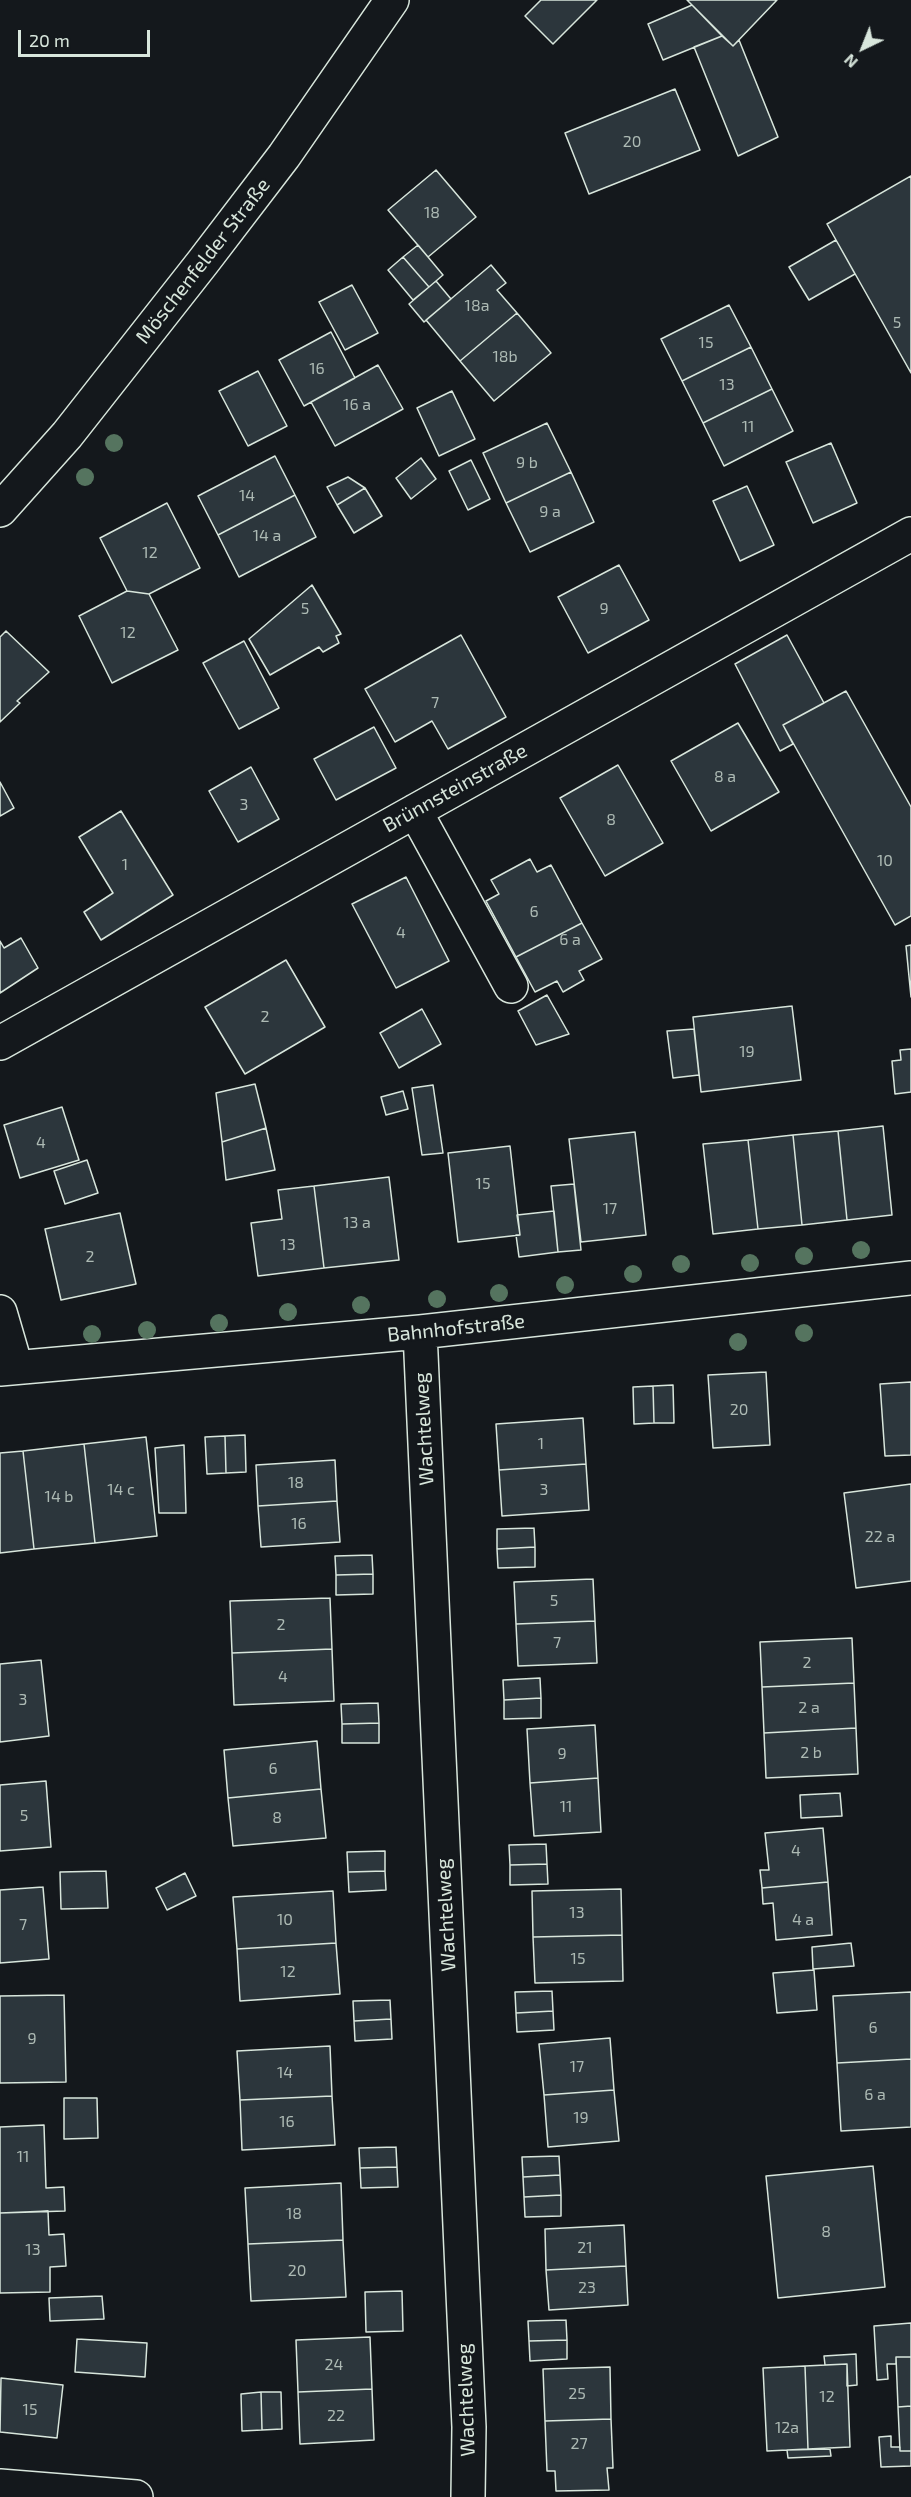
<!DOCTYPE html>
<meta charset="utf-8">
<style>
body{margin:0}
#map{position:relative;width:911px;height:2497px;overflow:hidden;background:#14181c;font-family:"Exo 2",sans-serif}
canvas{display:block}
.north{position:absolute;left:833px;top:18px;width:60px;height:60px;-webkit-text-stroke:4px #14181c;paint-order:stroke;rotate:223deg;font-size:16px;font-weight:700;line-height:24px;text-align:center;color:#d8e6dc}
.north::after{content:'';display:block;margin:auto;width:21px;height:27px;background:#d8e6dc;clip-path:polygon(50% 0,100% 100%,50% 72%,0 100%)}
.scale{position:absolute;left:18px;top:30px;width:132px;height:27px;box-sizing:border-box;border:3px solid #d8e6dc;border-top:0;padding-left:8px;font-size:18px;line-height:21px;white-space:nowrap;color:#d8e6dc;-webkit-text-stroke:4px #14181c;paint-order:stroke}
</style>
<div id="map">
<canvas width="911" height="2497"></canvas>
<div class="north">N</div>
<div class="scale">20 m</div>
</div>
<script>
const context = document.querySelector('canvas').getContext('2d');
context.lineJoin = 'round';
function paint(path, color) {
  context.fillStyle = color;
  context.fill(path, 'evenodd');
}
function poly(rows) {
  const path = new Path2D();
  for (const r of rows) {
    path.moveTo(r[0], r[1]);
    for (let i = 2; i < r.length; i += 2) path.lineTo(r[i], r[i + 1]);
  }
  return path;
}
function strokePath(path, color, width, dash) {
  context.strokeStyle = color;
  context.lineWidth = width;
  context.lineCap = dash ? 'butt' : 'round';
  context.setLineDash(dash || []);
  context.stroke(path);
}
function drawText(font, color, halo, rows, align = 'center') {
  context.font = font + ' "Exo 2",sans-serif';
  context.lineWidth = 4.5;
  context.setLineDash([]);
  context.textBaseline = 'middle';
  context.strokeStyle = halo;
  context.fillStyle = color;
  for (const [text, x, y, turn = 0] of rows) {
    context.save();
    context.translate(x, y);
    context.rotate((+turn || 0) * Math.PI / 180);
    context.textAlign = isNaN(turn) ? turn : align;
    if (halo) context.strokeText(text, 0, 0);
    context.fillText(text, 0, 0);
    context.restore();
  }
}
const building = poly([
 [541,0,597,0,553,44,525,16,541,0],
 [687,0,777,0,733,46,687,0],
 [692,5,722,36,663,60,648,24,692,5],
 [722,36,733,46,739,40,778,137,738,156,694,47,722,36],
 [675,89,700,150,589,194,565,133,675,89],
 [436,170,476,217,428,257,388,210,436,170],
 [911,176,911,373,827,224,911,176],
 [836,240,855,274,809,300,789,267,836,240],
 [418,245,443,275,429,287,403,257,418,245],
 [403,257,429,287,413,300,388,270,403,257],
 [491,265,506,283,497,290,517,313,460,361,426,320,491,265],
 [436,281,451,299,424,322,409,304,436,281],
 [352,285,378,333,345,350,319,302,352,285],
 [729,305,751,347,682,381,661,339,729,305],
 [517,313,551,353,494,401,460,361,517,313],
 [331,332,355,378,304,406,279,360,331,332],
 [751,347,772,389,703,423,682,381,751,347],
 [378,365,403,409,335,446,311,402,378,365],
 [258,371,287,426,248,446,219,391,258,371],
 [772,389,793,431,724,466,703,423,772,389],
 [452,391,475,439,439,456,417,408,452,391],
 [547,423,571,472,506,503,483,453,547,423],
 [831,443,857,503,813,523,786,462,831,443],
 [275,456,295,495,218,535,198,496,275,456],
 [421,458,436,479,411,499,396,478,421,458],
 [471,460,490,499,468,510,449,471,471,460],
 [571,472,594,522,530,552,506,503,571,472],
 [348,477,365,488,337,505,327,487,348,477],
 [747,486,774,545,740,561,713,501,747,486],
 [365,488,382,516,354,533,337,505,365,488],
 [295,495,316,537,239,577,218,535,295,495],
 [167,503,200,568,149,594,127,591,100,538,167,503],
 [619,565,649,620,588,653,558,597,619,565],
 [312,585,341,634,336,636,339,643,323,652,319,647,270,675,249,639,312,585],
 [127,591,149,594,178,650,112,683,79,616,127,591],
 [6,631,49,672,17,701,20,703,0,722,0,637,6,631],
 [461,635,506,717,448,749,432,721,395,742,365,689,461,635],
 [787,635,824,703,783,725,793,744,780,751,735,664,787,635],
 [244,641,279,708,239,729,203,663,244,641],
 [846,691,911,807,911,916,895,925,783,725,846,691],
 [738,723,779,792,711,831,671,761,738,723],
 [374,727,396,768,336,800,314,759,374,727],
 [618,765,663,843,605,876,560,798,618,765],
 [251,767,279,819,238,842,209,791,251,767],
 [0,782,14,808,0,816,0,782],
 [121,811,173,895,101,940,84,912,113,893,79,837,121,811],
 [530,859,537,872,551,865,582,923,516,957,486,901,499,894,491,880,530,859],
 [406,877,449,961,396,988,352,904,406,877],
 [582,923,602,959,579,971,584,980,563,992,557,981,535,992,516,957,582,923],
 [21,938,38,968,0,993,0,941,4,948,21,938],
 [911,945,911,997,906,946,911,945],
 [286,960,325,1027,245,1074,205,1007,286,960],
 [547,995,569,1034,536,1045,518,1011,547,995],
 [792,1006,801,1080,701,1092,693,1017,792,1006],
 [422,1009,441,1044,399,1068,380,1033,422,1009],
 [694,1029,699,1075,673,1078,667,1031,694,1029],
 [911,1049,911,1092,895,1094,892,1061,901,1060,900,1050,911,1049],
 [255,1084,266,1128,222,1142,216,1093,255,1084],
 [433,1085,443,1153,422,1155,412,1088,433,1085],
 [403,1091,408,1109,386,1115,381,1097,403,1091],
 [62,1107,79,1160,20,1178,4,1125,62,1107],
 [883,1126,892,1215,847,1220,838,1131,883,1126],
 [266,1128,275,1170,226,1180,222,1142,266,1128],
 [838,1131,847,1220,802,1225,793,1135,838,1131],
 [635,1132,646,1235,581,1242,569,1139,635,1132],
 [793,1135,802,1225,758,1229,748,1140,793,1135],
 [748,1140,758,1229,713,1234,703,1144,748,1140],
 [510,1146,520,1235,458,1242,448,1153,510,1146],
 [87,1160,98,1193,65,1204,54,1171,87,1160],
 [389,1177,399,1260,324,1268,314,1186,389,1177],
 [574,1184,581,1250,558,1252,551,1186,574,1184],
 [314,1186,324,1268,258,1276,251,1223,282,1219,278,1190,314,1186],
 [554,1211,558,1252,519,1257,516,1235,520,1235,517,1215,554,1211],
 [120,1213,136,1284,61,1300,45,1229,120,1213],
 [766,1372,770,1445,713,1448,708,1375,766,1372],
 [911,1382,911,1455,885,1456,880,1384,911,1382],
 [673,1385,674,1423,654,1423,653,1386,673,1385],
 [653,1386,654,1423,634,1424,633,1387,653,1386],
 [583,1418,586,1464,499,1470,496,1424,583,1418],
 [245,1435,246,1472,226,1473,225,1436,245,1435],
 [225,1436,226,1473,207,1474,205,1437,225,1436],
 [146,1437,157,1536,95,1543,84,1444,146,1437],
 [84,1444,95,1543,34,1549,23,1451,84,1444],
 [184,1445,186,1513,159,1513,155,1448,184,1445],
 [23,1451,34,1549,0,1553,0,1453,23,1451],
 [335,1460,337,1501,258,1506,256,1465,335,1460],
 [586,1464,589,1510,502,1516,499,1470,586,1464],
 [911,1484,911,1581,856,1588,844,1493,911,1484],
 [337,1501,340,1542,261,1547,258,1506,337,1501],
 [534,1528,535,1547,497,1549,497,1529,534,1528],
 [535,1547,535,1567,498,1568,497,1549,535,1547],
 [372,1555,373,1574,336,1575,335,1556,372,1555],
 [373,1574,373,1594,336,1595,336,1575,373,1574],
 [593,1579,595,1621,516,1624,514,1582,593,1579],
 [330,1598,332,1649,232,1653,230,1601,330,1598],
 [595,1621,597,1663,518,1666,516,1624,595,1621],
 [852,1638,854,1683,762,1687,760,1642,852,1638],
 [332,1649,334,1701,234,1705,232,1653,332,1649],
 [41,1660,49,1736,0,1742,0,1664,41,1660],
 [540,1678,541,1698,504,1700,503,1680,540,1678],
 [854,1683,856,1728,764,1733,762,1687,854,1683],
 [541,1698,541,1718,504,1719,504,1700,541,1698],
 [378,1703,379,1723,342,1724,341,1704,378,1703],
 [379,1723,379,1743,342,1743,342,1724,379,1723],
 [595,1725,598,1778,530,1783,527,1729,595,1725],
 [856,1728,858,1774,766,1778,764,1733,856,1728],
 [317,1741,321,1789,228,1798,224,1750,317,1741],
 [598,1778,601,1832,534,1836,530,1783,598,1778],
 [46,1781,51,1847,0,1851,0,1785,46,1781],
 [321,1789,326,1838,233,1846,228,1798,321,1789],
 [840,1793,842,1816,801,1818,800,1795,840,1793],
 [823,1828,828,1882,762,1888,760,1870,769,1870,765,1833,823,1828],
 [546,1844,547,1864,510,1865,509,1845,546,1844],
 [385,1851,385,1871,348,1872,347,1852,385,1851],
 [547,1864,548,1884,510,1885,510,1865,547,1864],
 [106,1871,108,1908,61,1909,60,1872,106,1871],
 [385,1871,386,1890,349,1892,348,1872,385,1871],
 [185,1873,196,1896,167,1910,156,1888,185,1873],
 [828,1882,832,1935,776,1940,773,1903,763,1904,762,1888,828,1882],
 [43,1887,49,1959,0,1963,0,1890,43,1887],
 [621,1889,622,1935,533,1937,532,1891,621,1889],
 [333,1891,336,1943,237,1949,233,1897,333,1891],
 [622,1935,623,1981,535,1983,533,1937,622,1935],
 [336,1943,340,1994,240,2001,237,1949,336,1943],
 [851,1943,854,1966,813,1969,812,1947,851,1943],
 [814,1970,817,2010,777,2013,773,1973,814,1970],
 [552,1991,553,2011,516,2013,515,1992,552,1991],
 [911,1992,911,2059,837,2063,833,1996,911,1992],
 [64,1995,66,2082,0,2083,0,1996,64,1995],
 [390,2000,391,2019,354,2021,353,2001,390,2000],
 [553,2011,554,2030,517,2032,516,2013,553,2011],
 [391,2019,392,2039,355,2041,354,2021,391,2019],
 [610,2038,614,2090,544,2095,539,2044,610,2038],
 [330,2046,332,2096,240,2100,237,2051,330,2046],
 [911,2059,911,2127,841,2131,837,2063,911,2059],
 [614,2090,619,2141,548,2147,544,2095,614,2090],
 [332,2096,335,2145,242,2150,240,2100,332,2096],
 [64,2098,97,2098,98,2138,64,2139,64,2098],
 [44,2125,46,2188,64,2187,65,2211,0,2213,0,2127,44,2125],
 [396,2147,397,2167,360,2168,359,2148,396,2147],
 [559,2156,560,2175,523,2177,522,2157,559,2156],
 [873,2166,885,2287,778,2298,766,2176,873,2166],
 [397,2167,398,2187,361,2188,360,2168,397,2167],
 [560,2175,561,2195,524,2197,523,2177,560,2175],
 [341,2183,343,2240,248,2244,245,2188,341,2183],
 [561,2195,561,2216,525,2217,524,2197,561,2195],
 [48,2211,49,2235,64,2234,66,2266,50,2267,50,2292,0,2293,0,2213,48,2211],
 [624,2225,626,2266,546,2270,545,2229,624,2225],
 [343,2240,346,2297,251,2301,248,2244,343,2240],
 [626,2266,628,2305,549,2310,546,2270,626,2266],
 [402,2291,403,2331,366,2332,365,2292,402,2291],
 [102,2296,104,2319,50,2321,49,2298,102,2296],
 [566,2320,567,2340,529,2341,528,2321,566,2320],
 [911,2323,911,2357,896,2357,896,2364,887,2364,888,2379,877,2380,874,2326,911,2323],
 [370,2337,372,2389,298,2392,296,2340,370,2337],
 [77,2339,147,2343,145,2377,75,2372,77,2339],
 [567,2340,567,2359,530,2361,529,2341,567,2340],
 [856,2354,857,2385,847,2386,847,2364,825,2365,824,2356,856,2354],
 [896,2357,911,2357,911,2406,898,2407,896,2357],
 [847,2364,850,2447,808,2449,805,2366,847,2364],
 [805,2366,808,2449,767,2451,763,2368,805,2366],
 [610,2367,611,2419,545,2421,543,2369,610,2367],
 [1,2378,63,2385,57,2438,0,2432,1,2378],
 [372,2389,374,2440,300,2444,298,2392,372,2389],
 [261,2392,262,2430,242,2431,241,2394,261,2392],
 [261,2392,281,2392,282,2429,262,2430,261,2392],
 [911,2406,911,2451,900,2451,898,2407,911,2406],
 [611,2419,613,2468,607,2468,609,2490,556,2491,555,2471,547,2471,545,2421,611,2419],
 [891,2436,891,2447,900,2447,900,2451,911,2451,911,2466,881,2467,879,2437,891,2436],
 [830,2449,831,2456,788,2458,787,2450,830,2449]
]);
paint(building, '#2c363c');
strokePath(building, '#d8e6dc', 1.5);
const minor = poly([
 [0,510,67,435,203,262,284,156,392,0],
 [415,811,511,986],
 [0,1043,911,534],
 [0,1312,16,1367],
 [420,1332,469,2427,468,2497],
 [0,1369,420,1332,911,1278],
 [0,2486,136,2497]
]);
strokePath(minor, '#d8e6dc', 36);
strokePath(minor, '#14181c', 33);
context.fillStyle = '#55745f';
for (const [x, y] of [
 [114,443],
 [85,477],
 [861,1250],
 [804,1256],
 [750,1263],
 [681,1264],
 [633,1274],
 [565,1285],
 [499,1293],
 [437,1299],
 [361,1305],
 [288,1312],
 [219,1323],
 [147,1330],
 [804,1333],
 [92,1334],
 [738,1342]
]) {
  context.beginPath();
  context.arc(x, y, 9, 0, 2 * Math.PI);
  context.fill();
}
drawText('16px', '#adbab4', null, [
 ["20",632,142],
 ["18",432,213],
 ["18a",477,306],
 ["5",897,323],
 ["15",706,343],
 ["18b",505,357],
 ["16",317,369],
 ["13",727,385],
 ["16 a",357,405],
 ["11",748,427],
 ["9 b",527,463],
 ["14",247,496],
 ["9 a",550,512],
 ["14 a",267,536],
 ["12",150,553],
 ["5",305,609],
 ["9",604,609],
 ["12",128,633],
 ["7",435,703],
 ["8 a",725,777],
 ["3",244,805],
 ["8",611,820],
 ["10",885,861],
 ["1",125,865],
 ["6",534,912],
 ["4",401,933],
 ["6 a",570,940],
 ["2",265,1017],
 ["19",747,1052],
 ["4",41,1143],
 ["15",483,1184],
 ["17",610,1209],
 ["13 a",357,1223],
 ["13",288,1245],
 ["2",90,1257],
 ["20",739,1410],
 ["1",541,1444],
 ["18",296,1483],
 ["14 c",121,1490],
 ["3",544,1490],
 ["14 b",59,1497],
 ["16",299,1524],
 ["22 a",880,1537],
 ["5",554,1601],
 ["2",281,1625],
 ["7",557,1643],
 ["2",807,1663],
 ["4",283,1677],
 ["3",23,1700],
 ["2 a",809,1708],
 ["2 b",811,1753],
 ["9",562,1754],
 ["6",273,1769],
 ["11",566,1807],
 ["5",24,1816],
 ["8",277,1818],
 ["4",796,1851],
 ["13",577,1913],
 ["10",285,1920],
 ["4 a",803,1920],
 ["7",23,1925],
 ["15",578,1959],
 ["12",288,1972],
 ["6",873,2028],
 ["9",32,2039],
 ["17",577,2067],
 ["14",285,2073],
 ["6 a",875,2095],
 ["19",581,2118],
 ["16",287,2122],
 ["11",23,2157],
 ["18",294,2214],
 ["8",826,2232],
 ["21",585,2248],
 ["13",33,2250],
 ["20",297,2271],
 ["23",587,2288],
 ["24",334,2365],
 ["25",577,2394],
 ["12",827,2397],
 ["15",30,2410],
 ["22",336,2416],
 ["12a",787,2428],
 ["27",579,2444]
]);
drawText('20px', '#d8e6dc', '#14181c', [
 ["Möschenfelder Straße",203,261,-52],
 ["Brünnsteinstraße",455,788,-29],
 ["Bahnhofstraße",456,1328,-6],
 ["Wachtelweg",424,1429,-93],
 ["Wachtelweg",446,1915,-93],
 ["Wachtelweg",466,2400,-92]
]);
</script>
